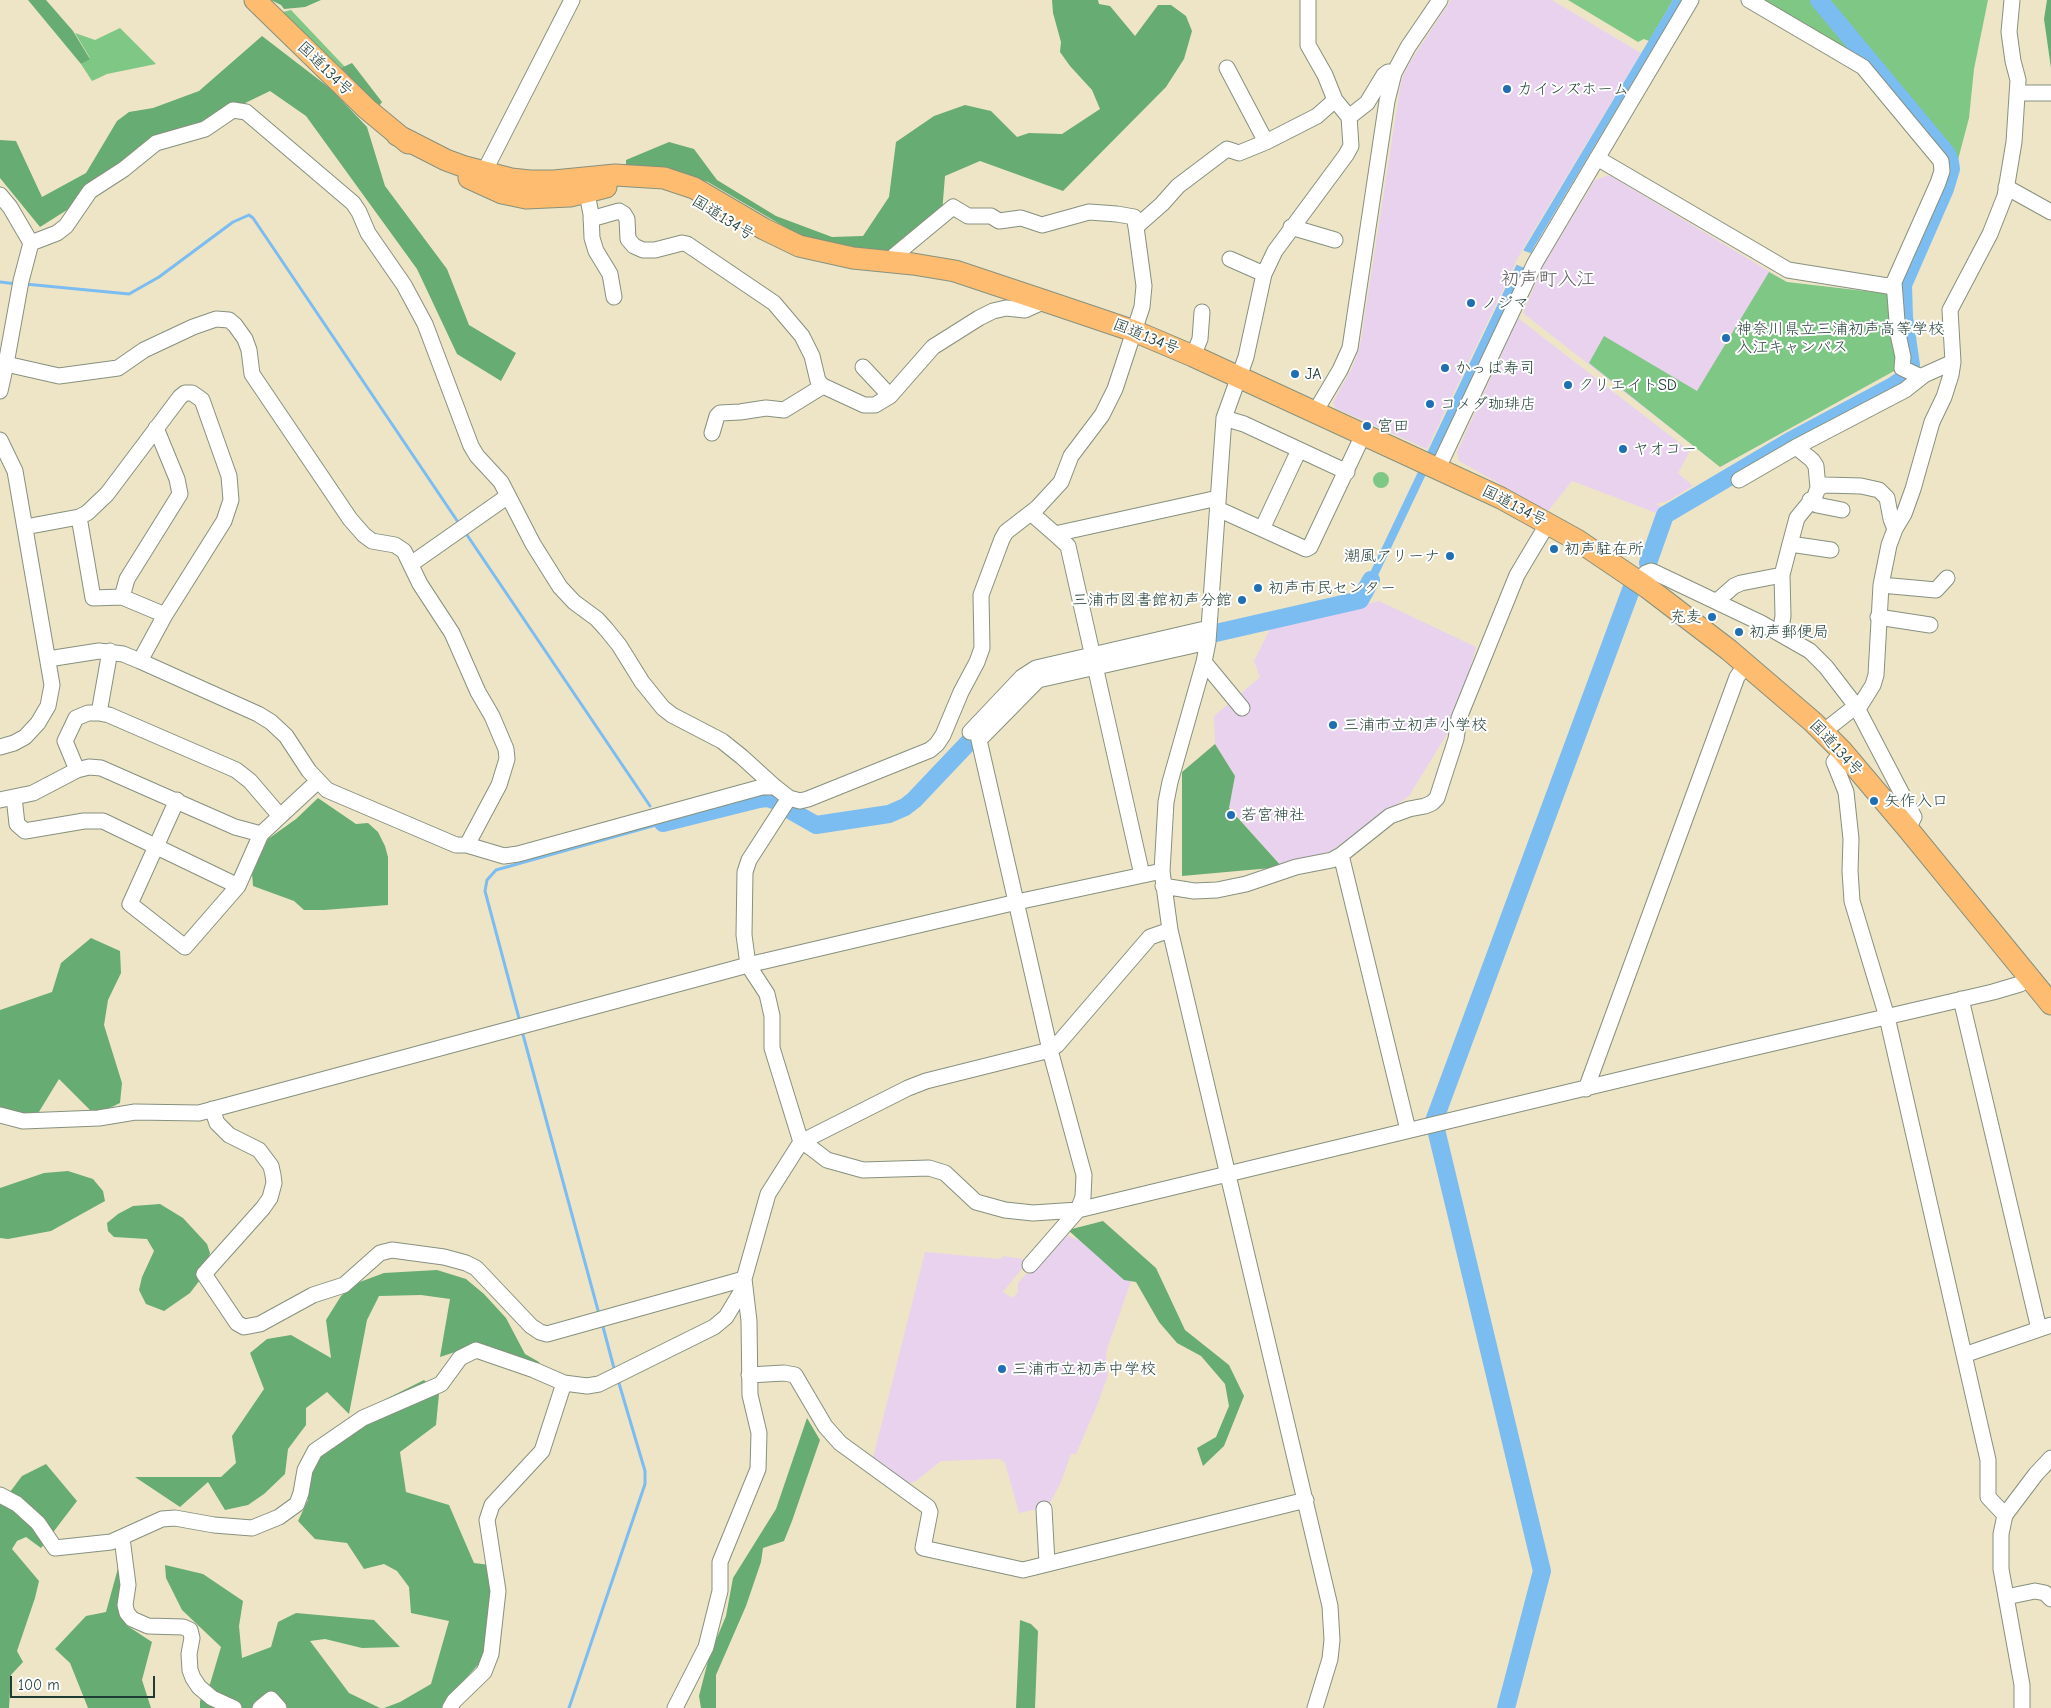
<!DOCTYPE html>
<meta charset="utf-8">
<style>
body{margin:0}
#map{position:relative;width:2051px;height:1708px;overflow:hidden;background:#eee5c7;font-family:"Comic Neue",sans-serif}
canvas{display:block}
.scale{position:absolute;left:10px;top:1676px;width:145px;height:22px;box-sizing:border-box;border:2px solid #1f3d34;border-top:0;padding-left:6px;font-size:15px;line-height:18px;white-space:nowrap;color:#1f3d34;-webkit-text-stroke:4px #fff;paint-order:stroke}
</style>
<div id="map">
<canvas width="2051" height="1708"></canvas>
<div class="scale">100 m</div>
</div>
<script>
const context = document.querySelector('canvas').getContext('2d');
context.lineJoin = 'round';
function paint(path, color) {
  context.fillStyle = color;
  context.fill(path, 'evenodd');
}
function poly(rows) {
  const path = new Path2D();
  for (const r of rows) {
    if (r.length === 3) {
      path.moveTo(r[0] + r[2], r[1]);
      path.arc(r[0], r[1], r[2], 0, 2 * Math.PI);
      continue;
    }
    path.moveTo(r[0], r[1]);
    for (let i = 2; i < r.length; i += 2) path.lineTo(r[i], r[i + 1]);
  }
  return path;
}
function strokePath(path, color, width, dash) {
  context.strokeStyle = color;
  context.lineWidth = width;
  context.lineCap = dash ? 'butt' : 'round';
  context.setLineDash(dash || []);
  context.stroke(path);
}
function drawText(font, color, halo, rows, align = 'center') {
  context.font = font + ' "Comic Neue","Klee One",sans-serif';
  context.lineWidth = 4;
  context.setLineDash([]);
  context.textBaseline = 'middle';
  context.strokeStyle = halo;
  context.fillStyle = color;
  for (const [text, x, y, turn = 0] of rows) {
    context.save();
    context.translate(x, y);
    context.rotate((+turn || 0) * Math.PI / 180);
    context.textAlign = isNaN(turn) ? turn : align;
    if (halo) context.strokeText(text, 0, 0);
    context.fillText(text, 0, 0);
    context.restore();
  }
}
paint(poly([
 [1451,0,1552,0,1641,53,1522,250,1427,449,1335,408,1333,402,1352,368,1360,346,1400,88,1403,76,1410,62],
 [1609,175,1787,282,1890,294,1894,371,1720,467,1523,313,1543,266,1595,180],
 [1518,318,1690,451,1678,473,1693,486,1668,501,1656,504,1662,507,1659,514,1572,481,1548,511,1459,461,1457,452],
 [1379,601,1476,647,1462,698,1447,734,1409,796,1331,851,1282,867,1229,807,1235,776,1215,744,1214,716,1260,677,1254,661,1271,627],
 [1064,1234,1090,1245,1132,1279,1108,1346,1106,1354,1108,1375,1098,1403,1076,1454,1071,1454,1061,1482,1048,1507,1019,1513,1005,1463,1000,1459,941,1461,916,1481,907,1484,873,1458,925,1252,1001,1259,1003,1256,1029,1260,1003,1292,1013,1298,1018,1292,1018,1283,1060,1236]
]), '#e9d2ee');
paint(poly([
 [1568,0,1673,0,1649,41,1644,39,1638,42],
 [1758,0,1814,0,1867,64],
 [1823,0,1988,0,1974,69,1969,118,1955,171,1954,157,1946,146,1948,143,1943,137,1941,139],
 [291,10,345,67,341,68,283,12],
 [120,28,156,64,107,74,92,81,81,64,90,58,75,33,95,40],
 [1769,272,1787,282,1890,294,1899,364,1894,371,1720,467,1589,363,1604,336,1697,391],
 [1381,480,8]
]), '#7fc784');
paint(poly([
 [28,0,46,0,73,31,90,59,81,64],
 [271,0,321,0,305,7,284,9,281,5],
 [1052,0,1098,0,1099,4,1110,6,1135,36,1158,5,1171,5,1186,16,1192,31,1184,59,1166,87,1063,191,980,161,945,176,942,213,898,242,895,252,852,251,802,237,708,182,670,170,626,168,626,160,669,142,694,149,717,180,776,216,832,237,863,236,889,197,896,142,934,116,965,105,991,111,1017,137,1029,133,1062,134,1100,109,1092,90,1070,66,1060,52,1061,42,1053,13],
 [2047,0,2051,0,2051,68,2044,19],
 [262,36,331,89,367,127,385,186,447,269,469,325,516,353,501,381,457,354,417,269,306,116,270,91,208,121,143,144,97,191,40,227,0,178,0,140,16,141,42,197,86,173,117,121,129,112,153,108,199,91],
 [352,63,382,102,379,106,341,68],
 [1215,744,1235,776,1229,808,1282,867,1182,876,1182,772],
 [318,798,356,824,368,823,378,832,385,846,388,857,388,905,324,910,304,910,294,901,253,886,252,873,268,839,296,819],
 [91,938,120,951,121,973,108,1000,104,1025,122,1083,120,1103,95,1115,59,1079,34,1120,0,1117,0,1010,52,992,61,963],
 [68,1171,93,1179,103,1191,105,1201,51,1231,8,1239,0,1238,0,1188,44,1173],
 [160,1204,183,1218,207,1244,210,1253,203,1276,190,1293,164,1311,146,1304,139,1290,142,1277,154,1251,147,1239,114,1237,108,1231,107,1223,118,1214,133,1206],
 [1103,1221,1156,1268,1185,1330,1229,1365,1244,1396,1224,1446,1203,1466,1197,1448,1216,1437,1229,1406,1225,1384,1201,1356,1177,1343,1159,1322,1136,1282,1124,1280,1068,1230],
 [437,1270,466,1279,484,1294,506,1318,525,1354,539,1362,541,1368,476,1345,440,1357,450,1299,421,1295,379,1296,367,1320,349,1414,327,1392,306,1408,306,1425,288,1449,285,1474,264,1494,248,1505,225,1510,208,1482,180,1507,135,1477,221,1477,236,1463,232,1436,264,1389,250,1353,267,1339,291,1335,331,1358,326,1320,341,1296,357,1283,384,1273],
 [424,1380,439,1394,436,1425,400,1452,406,1492,449,1505,474,1563,490,1565,492,1610,487,1655,445,1701,442,1708,384,1708,400,1702,431,1684,449,1621,411,1613,409,1587,397,1571,384,1564,364,1569,347,1543,315,1539,298,1521,308,1500,308,1480,312,1459,358,1421,374,1405],
 [807,1418,820,1440,792,1521,784,1541,763,1548,761,1562,746,1606,716,1675,716,1708,701,1708,699,1696,709,1657,726,1616,733,1578,776,1509],
 [46,1464,77,1501,41,1548,26,1537,17,1541,12,1549,39,1581,35,1598,17,1651,23,1662,11,1675,9,1708,0,1708,0,1498,4,1500,22,1476],
 [120,1561,128,1561,126,1625,152,1642,142,1680,151,1708,88,1708,70,1663,55,1649,86,1616,106,1612],
 [165,1565,203,1574,243,1601,239,1626,242,1658,271,1647,278,1622,296,1613,374,1620,400,1647,362,1648,325,1639,310,1641,349,1693,380,1708,200,1708,200,1701,210,1684,221,1647,182,1610,166,1578],
 [1020,1620,1031,1624,1038,1631,1035,1708,1016,1708]
]), '#67ac72');
paint(poly([
 [1673,0,1682,0,1534,247,1372,588,1362,601,1357,600,1524,249]
]), '#7cbdf1');
paint(poly([
 [1522,250,1533,254,1527,269,1515,264]
]), '#eee5c7');
strokePath(poly([
 [0,282,17,284],
 [25,284,129,294,159,277,233,222,249,215,253,218,460,525],
 [465,532,650,806],
 [520,1022,485,891,487,880,496,870,663,823,661,821],
 [522,1031,599,1314],
 [602,1323,615,1372],
 [569,1708,645,1484,645,1471,618,1380]
]), '#7cbdf1', 3);
strokePath(poly([
 [1648,563,1665,515,1790,441,1893,386,1906,377,1911,365,1904,317,1903,285,1945,189,1951,169,1950,162,1947,154,1819,0],
 [1194,638,1360,600,1371,580],
 [788,809,816,825,889,814,905,807,914,800,987,723],
 [663,823,759,799,767,798,773,800],
 [1506,1708,1542,1571,1434,1121,1632,587]
]), '#7cbdf1', 18);
const minor = poly([
 [1308,0,1308,45,1325,75,1335,100,1349,117,1351,146,1346,155,1275,251,1264,274,1246,357,1224,418,1208,642,1204,662,1170,782,1166,802,1162,871,1170,930,1330,1606,1332,1640,1330,1659,1315,1708],
 [1749,0,1863,67,1941,161,1942,171,1938,183,1894,282,1898,334,1903,357,1902,368,1921,377],
 [1227,68,1266,142],
 [2017,93,2051,93],
 [1349,117,1367,103,1384,75,1388,72,1394,73],
 [1597,158,1788,270,1894,287],
 [484,172,572,0],
 [2006,187,2051,212],
 [584,193,588,199,591,214,592,238,596,251,610,274,614,297],
 [0,195,10,207,31,243,21,281,6,364,59,376,118,368,144,350,193,327,216,319,229,320,235,325,245,339,249,350,252,374,350,519,364,535,372,541,395,545,404,551,420,584,452,633,478,692,492,716,506,749,507,759,499,785,467,845],
 [591,219,619,211,624,214,627,219,628,239,634,246,643,250,655,250,682,243,687,244,774,303,802,336,812,356,818,381,823,386,864,405,875,405,890,396,933,347,979,318,993,311,1006,308,1025,310,1045,301],
 [1291,227,1335,240],
 [31,243,57,233,66,226,90,191,124,169,156,143,205,129,233,110,246,112,353,203,359,212,368,233,404,285,425,324,471,446,477,456,501,482,533,544,560,587,574,602,597,619,606,629,619,645,642,682,663,708,672,715,722,741,742,757,775,787,789,798,800,801,808,799,930,750,937,744,943,735,961,692,977,662,982,648,981,595,1002,539,1006,532,1037,508,1061,482,1071,456,1102,415,1115,389,1142,307,1144,286,1136,227,1162,204,1178,186,1227,149,1239,153,1266,142,1317,116,1335,100],
 [1230,259,1264,274],
 [892,261,895,255,953,207,968,216,991,216,999,221,1021,218,1042,225,1089,212,1117,214,1134,217,1136,227],
 [1193,356,1200,339,1202,312],
 [863,367,890,396],
 [0,391,6,364],
 [1315,412,1340,370,1350,348,1387,101,1394,73,1408,47,1440,0],
 [1224,418,1244,424,1347,472],
 [712,433,717,416,720,413,740,412,766,408,784,410,823,386],
 [0,440,15,471,52,685,48,706,38,723,25,737,14,743,0,747],
 [1438,468,1535,263,1691,0],
 [1739,480,1796,447,1905,390,1924,375,1953,362],
 [1818,488,1825,485,1861,486,1879,490,1887,498,1891,519,1895,529],
 [1810,500,1817,505,1842,510],
 [1218,509,1306,549,1310,547,1363,435],
 [1031,513,1055,534,1218,498],
 [79,517,93,598,122,597,165,615],
 [25,527,79,517,87,513,107,494,180,397,185,393,192,393,202,400,229,476,231,500,224,521,165,615,140,661],
 [1262,529,1299,450],
 [1055,534,1068,546,1142,875],
 [1790,544,1831,550],
 [411,564,508,496],
 [1638,580,1646,573,1651,571,1656,573,1761,623,1810,651,1826,667,1856,706,1914,817,1908,829],
 [1881,585,1936,590,1947,578],
 [122,597,127,579,180,494,177,479,156,428],
 [1717,601,1734,586,1741,583,1782,575],
 [1878,617,1930,625],
 [1780,634,1783,616,1782,575,1790,544,1797,518,1815,496,1818,488,1816,466,1812,460,1796,447],
 [48,659,99,651,123,654,140,661,258,714,271,722,286,736,309,771,327,790,456,845,467,845,504,856,518,854,762,787,775,787],
 [1204,662,1242,708],
 [1858,709,1873,685,1876,675,1881,585,1889,545,1895,529,1904,514,1913,489,1932,422,1944,397,1951,375,1953,362,1950,310,1990,234,2005,196,2014,142,2018,80,2013,61,2009,32,2012,0],
 [99,713,110,651],
 [970,732,1022,677,1036,668,1209,628],
 [1823,732,1856,706],
 [1842,751,1834,762,1846,792,1851,839,1850,871,1852,901,1887,1017,1988,1460,1988,1497,2005,1515],
 [77,770,65,741,76,718,88,713,99,713,109,715,236,770,250,781,280,816],
 [14,797,17,824,25,831,84,821,103,821,238,886],
 [789,798,749,860,745,872,744,935,748,965,767,994,772,1016,772,1048,801,1142,810,1147,827,1160,863,1170,929,1168,945,1173,976,1202,1005,1210,1033,1213,1078,1210,1731,1053,1993,992,2020,984,2030,978],
 [0,800,33,793,77,770,89,767,101,768,235,827,261,834],
 [177,800,130,904,185,947,238,886,261,834,318,781],
 [1341,855,1408,1130],
 [1163,886,1194,891,1217,890,1246,884,1296,867,1332,860,1341,855,1390,816,1409,809,1425,806,1432,803,1437,798,1456,739,1459,718,1517,575,1548,523],
 [1961,999,2039,1329],
 [1586,1089,1737,677,1746,664],
 [212,1109,217,1123,229,1135,259,1150,271,1166,273,1175,274,1183,270,1198,263,1208,204,1274,237,1323,244,1327,260,1324,313,1295,344,1285,380,1253,392,1250,444,1257,466,1263,476,1268,531,1326,540,1332,547,1334,744,1279],
 [0,1115,23,1121,99,1118,135,1112,199,1113,748,965,1017,902,1162,871],
 [1030,1265,1078,1210,1083,1197,1084,1175,1050,1050,979,740,1038,680,1208,642],
 [1964,1355,2051,1325],
 [749,1375,784,1373,795,1375,825,1426,840,1443,928,1507,930,1512,923,1548,1023,1570,1306,1500],
 [0,1495,17,1504,38,1523,55,1548,111,1542,162,1519,175,1518,214,1525,252,1528,279,1517,297,1504,301,1493,305,1470,315,1451,363,1418,441,1384,460,1358,476,1350,534,1370,564,1383,587,1386,599,1384,714,1327,726,1317,744,1287],
 [1044,1509,1047,1563],
 [122,1538,128,1585,125,1605,127,1613,132,1619,148,1626,183,1627,190,1630,192,1638,189,1654,190,1670,193,1678,199,1687,212,1698,234,1708],
 [2006,1597,2035,1591,2045,1593,2051,1599],
 [260,1708,271,1699,279,1708],
 [450,1708,454,1701,484,1672,491,1654,498,1591,487,1520,492,1505,542,1451,564,1383],
 [675,1708,706,1647,720,1591,720,1562,758,1469,759,1433,750,1395,749,1321,744,1279,768,1194,801,1142,908,1088,926,1081,1050,1050,1057,1045,1150,937,1170,930],
 [2022,1708,2022,1685,2001,1569,2001,1534,2005,1515,2036,1474,2051,1458]
]);
const highway = poly([
 [255,0,367,109,408,143],
 [397,135,446,160,465,167,511,179,530,181,554,181,615,175,664,178,694,188,764,229,799,246,853,258,913,264,955,271,1045,301,1134,331,1193,356,1501,498,1577,540,1648,588,1729,650,1813,722,1842,751,1908,829,2051,1004],
 [469,178,502,193,526,198,570,196,606,187]
]);
strokePath(minor, '#86917e', 17);
strokePath(highway, '#86917e', 23);
strokePath(minor, '#fff', 15);
strokePath(highway, '#fdbc6f', 21);
for (const [x, y, r, color] of [
 [1507,89,5,"#1f6fb2"],
 [1471,303,5,"#1f6fb2"],
 [1726,338,5,"#1f6fb2"],
 [1445,368,5,"#1f6fb2"],
 [1295,374,5,"#1f6fb2"],
 [1568,385,5,"#1f6fb2"],
 [1430,404,5,"#1f6fb2"],
 [1367,426,5,"#1f6fb2"],
 [1623,449,5,"#1f6fb2"],
 [1554,549,5,"#1f6fb2"],
 [1450,556,5,"#1f6fb2"],
 [1258,588,5,"#1f6fb2"],
 [1242,600,5,"#1f6fb2"],
 [1712,617,5,"#1f6fb2"],
 [1739,632,5,"#1f6fb2"],
 [1333,725,5,"#1f6fb2"],
 [1874,801,5,"#1f6fb2"],
 [1231,815,5,"#1f6fb2"],
 [1002,1369,5,"#1f6fb2"]
]) {
  const dot = new Path2D();
  dot.arc(x, y, r, 0, 2 * Math.PI);
  context.fillStyle = color;
  context.fill(dot);
  strokePath(dot, '#fff', 2);
}
drawText('16px', '#1f3d34', '#fff', [
 ["国道134号",325,69,44],
 ["国道134号",723,218,32],
 ["国道134号",1146,337,22],
 ["国道134号",1514,506,27],
 ["国道134号",1836,748,47]
]);
drawText('16px', '#1f3d34', '#fff', [
 ["カインズホーム",1517,89],
 ["ノジマ",1481,303],
 ["神奈川県立三浦初声高等学校",1736,329],
 ["入江キャンパス",1736,347],
 ["かっぱ寿司",1455,368],
 ["JA",1305,374],
 ["クリエイトSD",1578,385],
 ["コメダ珈琲店",1440,404],
 ["宮田",1377,426],
 ["ヤオコー",1633,449],
 ["初声駐在所",1564,549],
 ["潮風アリーナ",1440,556,"right"],
 ["初声市民センター",1268,588],
 ["三浦市図書館初声分館",1232,600,"right"],
 ["充麦",1702,617,"right"],
 ["初声郵便局",1749,632],
 ["三浦市立初声小学校",1343,725],
 ["矢作入口",1884,801],
 ["若宮神社",1241,815],
 ["三浦市立初声中学校",1012,1369]
], 'left');
drawText('19px', '#605e62', '#fff', [
 ["初声町入江",1548,280]
]);
</script>
